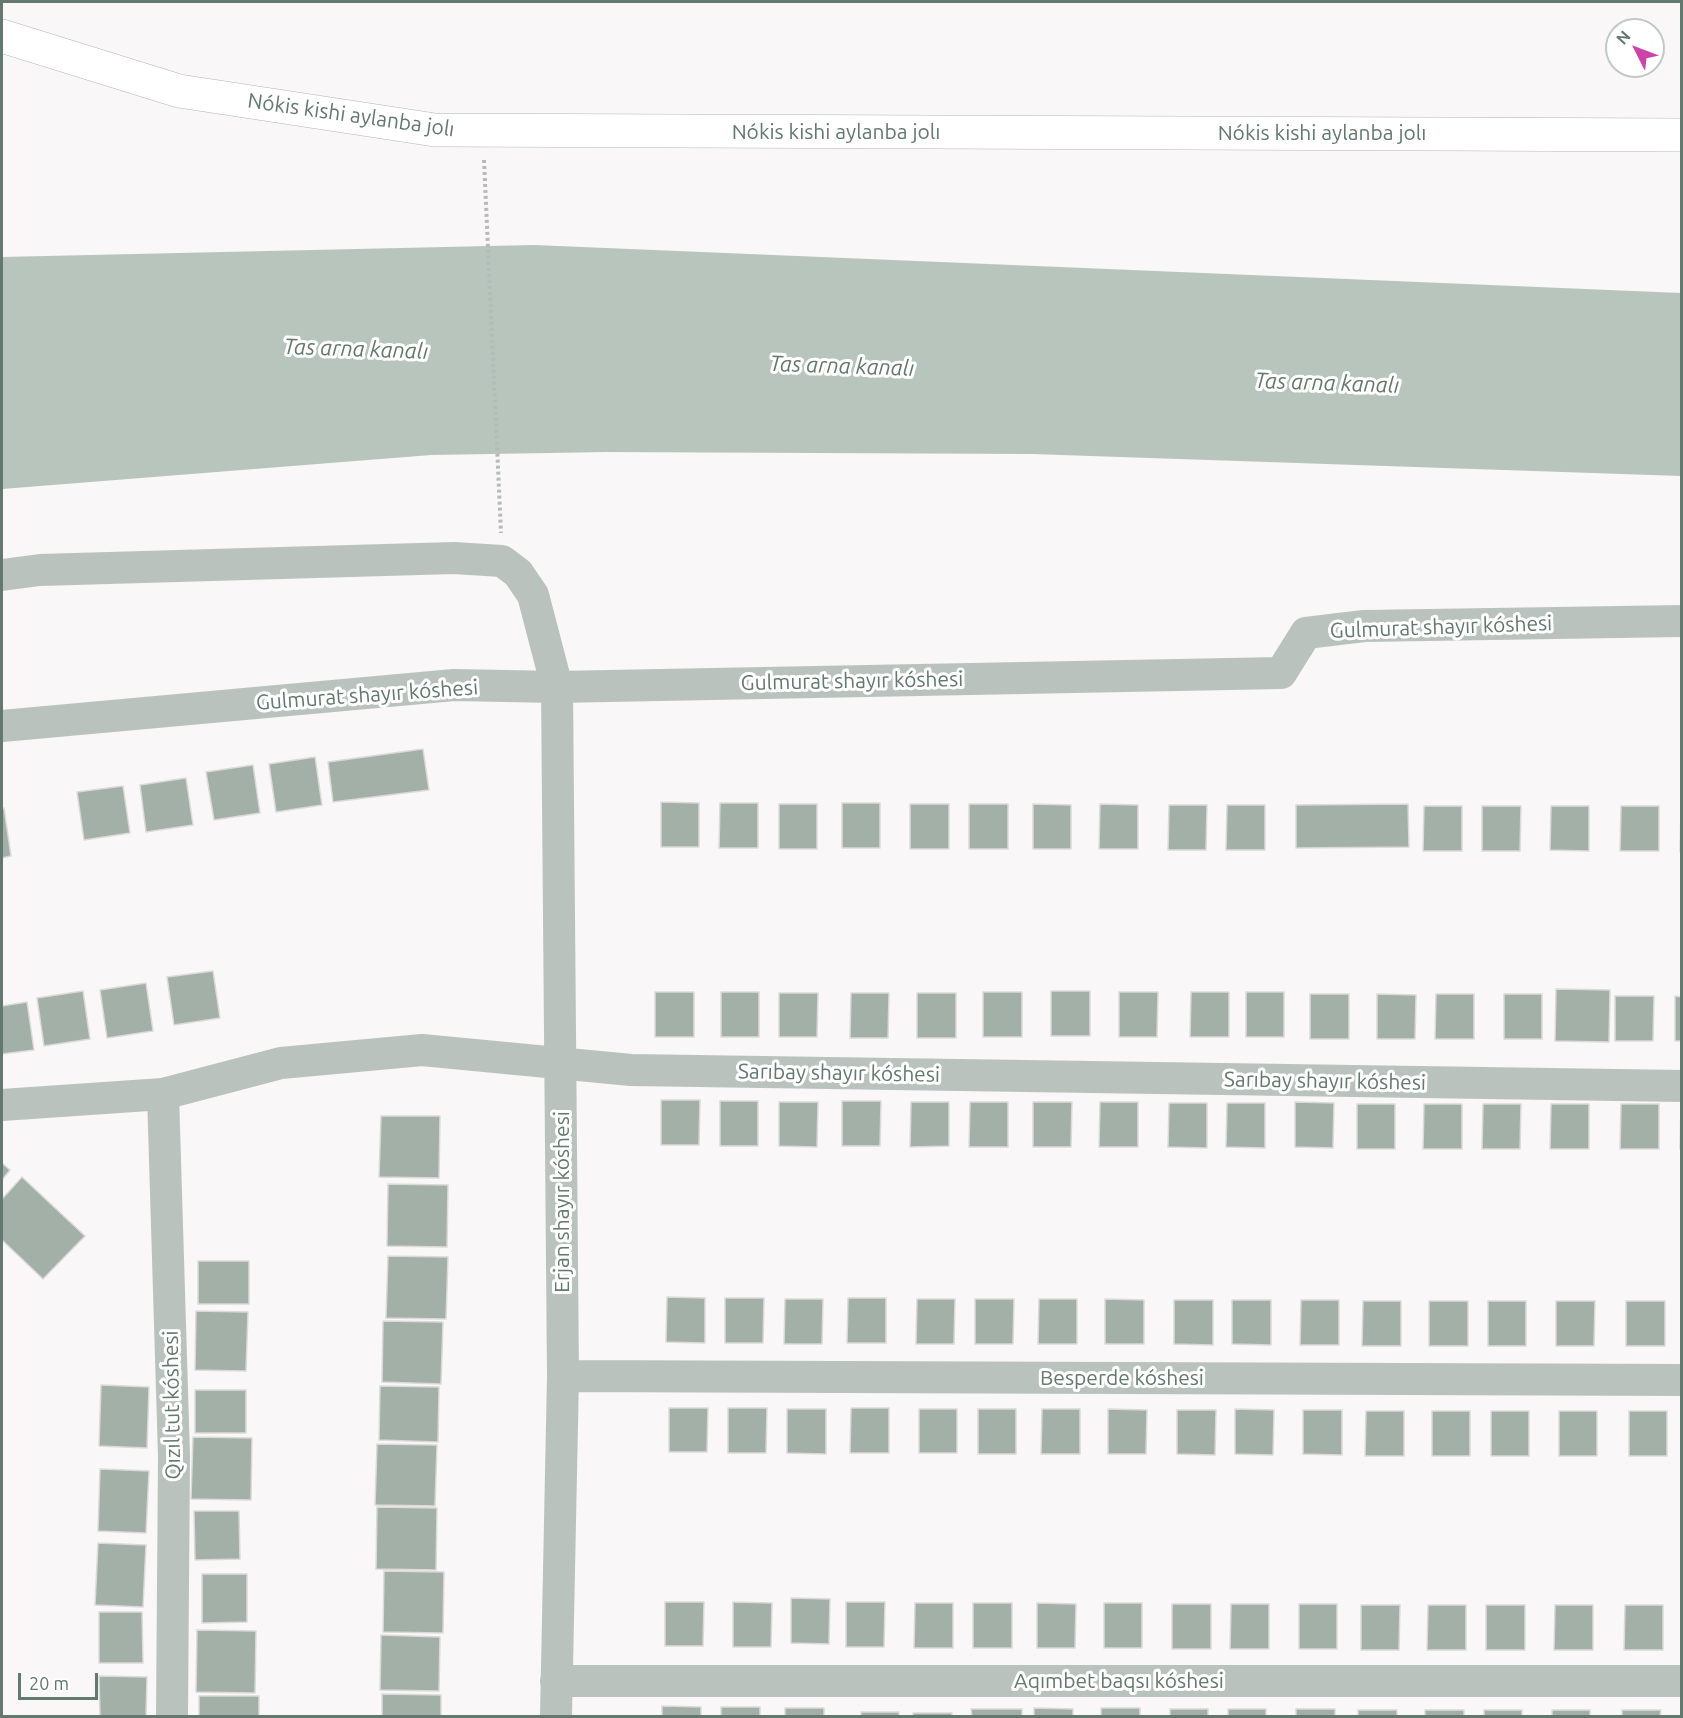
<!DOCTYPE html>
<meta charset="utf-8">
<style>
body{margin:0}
#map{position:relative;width:1683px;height:1718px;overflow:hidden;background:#f9f7f7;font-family:Ubuntu,sans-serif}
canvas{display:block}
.frame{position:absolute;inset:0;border:3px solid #63786e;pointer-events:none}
.north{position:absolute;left:1605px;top:18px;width:60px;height:60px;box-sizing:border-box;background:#fff;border:2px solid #c1c9c5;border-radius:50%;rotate:312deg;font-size:16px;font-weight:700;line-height:24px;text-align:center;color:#63786e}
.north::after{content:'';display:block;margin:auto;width:21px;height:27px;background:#cd43a9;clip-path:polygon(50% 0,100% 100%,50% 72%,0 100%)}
.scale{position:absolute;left:18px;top:1673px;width:80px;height:27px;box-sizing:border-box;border:3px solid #63786e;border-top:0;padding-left:8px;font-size:18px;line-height:21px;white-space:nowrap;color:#63786e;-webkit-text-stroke:4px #fff;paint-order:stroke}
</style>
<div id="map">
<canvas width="1683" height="1718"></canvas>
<div class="frame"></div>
<div class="north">N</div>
<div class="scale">20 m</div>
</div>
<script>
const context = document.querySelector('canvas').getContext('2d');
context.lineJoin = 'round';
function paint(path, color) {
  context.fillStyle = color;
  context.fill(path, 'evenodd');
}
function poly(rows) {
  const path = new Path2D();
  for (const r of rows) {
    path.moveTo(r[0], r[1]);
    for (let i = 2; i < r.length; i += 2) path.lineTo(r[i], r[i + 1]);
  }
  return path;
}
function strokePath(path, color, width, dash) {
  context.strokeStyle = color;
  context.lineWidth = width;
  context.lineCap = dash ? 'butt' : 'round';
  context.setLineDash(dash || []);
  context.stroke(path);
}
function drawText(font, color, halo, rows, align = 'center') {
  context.font = font + ' Ubuntu,sans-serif';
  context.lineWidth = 6;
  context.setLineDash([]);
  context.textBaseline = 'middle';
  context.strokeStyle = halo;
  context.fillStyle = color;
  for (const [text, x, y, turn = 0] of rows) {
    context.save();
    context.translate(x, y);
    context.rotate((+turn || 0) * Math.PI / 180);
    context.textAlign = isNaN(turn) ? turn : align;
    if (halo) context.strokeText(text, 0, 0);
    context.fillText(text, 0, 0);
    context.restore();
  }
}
paint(poly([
 [534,245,1681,293,1681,476,1032,454,606,452,431,455,2,489,2,257]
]), '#b7c5bc');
const building = poly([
 [423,749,429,790,333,802,328,762,423,749],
 [315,757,322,805,276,812,269,764,315,757],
 [253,765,260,813,214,820,206,772,253,765],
 [186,778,193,825,146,832,140,785,186,778],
 [123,786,130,833,84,840,77,792,123,786],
 [661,802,699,803,699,847,661,847,661,802],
 [720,803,758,803,758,848,719,848,720,803],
 [842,803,880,803,880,848,842,848,842,803],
 [779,804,817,804,817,849,779,849,779,804],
 [910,804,949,804,949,849,910,849,910,804],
 [969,804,1008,804,1008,849,969,849,969,804],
 [1033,804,1071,805,1071,849,1033,849,1033,804],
 [1100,804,1138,805,1138,849,1099,849,1100,804],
 [1408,804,1409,847,1296,848,1296,805,1408,804],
 [1169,805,1207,805,1206,850,1168,850,1169,805],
 [1227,805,1265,805,1265,850,1226,850,1227,805],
 [1424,806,1462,806,1462,851,1423,851,1424,806],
 [1482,806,1521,806,1520,851,1482,851,1482,806],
 [1551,806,1589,806,1589,851,1550,850,1551,806],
 [1621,806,1659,806,1659,851,1620,851,1621,806],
 [1681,807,1682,807,1682,852,1680,852,1681,807],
 [4,808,11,856,2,858,2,809,4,808],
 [213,971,220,1018,174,1025,167,977,213,971],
 [146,983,153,1031,107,1038,100,990,146,983],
 [1556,989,1610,990,1609,1042,1555,1041,1556,989],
 [83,991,90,1039,44,1046,37,998,83,991],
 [1051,991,1090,991,1090,1036,1051,1036,1051,991],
 [655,992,694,992,694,1037,655,1037,655,992],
 [721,992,759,992,759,1037,721,1037,721,992],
 [983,992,1022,992,1022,1037,983,1037,983,992],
 [1119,992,1158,992,1157,1037,1119,1037,1119,992],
 [1191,992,1229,992,1229,1037,1190,1037,1191,992],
 [1246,992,1284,992,1284,1037,1246,1037,1246,992],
 [779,993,818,993,817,1037,779,1037,779,993],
 [851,993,889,993,888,1038,850,1038,851,993],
 [917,993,956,993,956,1038,917,1038,917,993],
 [1310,994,1349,994,1349,1039,1310,1039,1310,994],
 [1377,994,1416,995,1415,1039,1377,1039,1377,994],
 [1436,994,1474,994,1474,1039,1435,1039,1436,994],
 [1504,994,1542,994,1542,1039,1504,1039,1504,994],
 [1615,996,1654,996,1653,1041,1615,1041,1615,996],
 [1675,996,1682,997,1682,1041,1675,1041,1675,996],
 [27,1002,34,1050,2,1054,2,1006,27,1002],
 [661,1100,700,1100,699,1145,661,1145,661,1100],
 [720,1101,758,1101,758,1146,720,1146,720,1101],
 [842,1101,881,1101,880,1146,842,1146,842,1101],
 [779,1102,818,1102,817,1147,779,1146,779,1102],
 [911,1102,949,1102,949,1146,910,1147,911,1102],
 [970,1102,1008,1102,1008,1147,969,1147,970,1102],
 [1033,1102,1072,1102,1071,1147,1033,1147,1033,1102],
 [1100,1102,1138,1102,1138,1147,1099,1147,1100,1102],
 [1295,1102,1334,1103,1333,1148,1295,1147,1295,1102],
 [1169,1103,1207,1103,1207,1148,1168,1147,1169,1103],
 [1227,1103,1265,1103,1265,1148,1226,1147,1227,1103],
 [1357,1104,1395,1104,1395,1149,1357,1149,1357,1104],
 [1424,1104,1462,1104,1462,1149,1423,1149,1424,1104],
 [1483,1104,1521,1104,1520,1149,1482,1149,1483,1104],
 [1551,1104,1589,1104,1589,1149,1550,1149,1551,1104],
 [1621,1104,1659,1104,1659,1149,1620,1149,1621,1104],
 [1681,1105,1682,1105,1682,1149,1680,1149,1681,1105],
 [381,1116,440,1116,439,1178,379,1177,381,1116],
 [2,1163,10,1170,2,1180,2,1163],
 [22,1177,85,1236,43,1279,2,1240,2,1199,22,1177],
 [388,1184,448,1185,447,1247,387,1246,388,1184],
 [388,1256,448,1257,446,1319,386,1318,388,1256],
 [198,1261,249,1261,249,1304,198,1304,198,1261],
 [667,1297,705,1298,705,1343,666,1342,667,1297],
 [725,1298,764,1298,763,1343,725,1343,725,1298],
 [848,1298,886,1298,886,1343,847,1343,848,1298],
 [785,1299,823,1299,822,1344,784,1344,785,1299],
 [917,1299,955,1299,954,1344,916,1344,917,1299],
 [975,1299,1014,1299,1013,1344,975,1344,975,1299],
 [1039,1299,1077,1299,1077,1344,1038,1344,1039,1299],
 [1105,1299,1144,1300,1144,1344,1105,1344,1105,1299],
 [1174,1300,1213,1300,1213,1345,1174,1344,1174,1300],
 [1232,1300,1271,1300,1271,1345,1232,1344,1232,1300],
 [1301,1300,1339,1300,1339,1345,1300,1345,1301,1300],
 [1363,1301,1401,1301,1401,1346,1362,1346,1363,1301],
 [1429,1301,1468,1301,1468,1346,1429,1346,1429,1301],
 [1488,1301,1526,1301,1526,1346,1488,1346,1488,1301],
 [1556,1301,1595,1301,1594,1346,1556,1346,1556,1301],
 [1626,1301,1665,1301,1665,1346,1626,1346,1626,1301],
 [196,1311,248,1312,246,1371,195,1370,196,1311],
 [383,1321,443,1322,441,1384,382,1382,383,1321],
 [101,1385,149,1387,147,1448,99,1446,101,1385],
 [380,1386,439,1387,438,1442,379,1440,380,1386],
 [195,1390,246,1390,246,1433,195,1433,195,1390],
 [669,1408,708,1408,707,1452,669,1452,669,1408],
 [728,1408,767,1408,766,1453,728,1453,728,1408],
 [851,1408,889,1408,889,1453,850,1453,851,1408],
 [787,1409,826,1409,826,1454,787,1453,787,1409],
 [919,1409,957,1409,957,1453,919,1453,919,1409],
 [978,1409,1016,1409,1016,1454,978,1454,978,1409],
 [1042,1409,1080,1409,1080,1454,1041,1454,1042,1409],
 [1108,1409,1147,1410,1146,1454,1108,1454,1108,1409],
 [1235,1409,1274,1410,1273,1455,1235,1454,1235,1409],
 [1177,1410,1216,1410,1215,1455,1177,1454,1177,1410],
 [1303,1410,1342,1410,1342,1455,1303,1454,1303,1410],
 [1366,1411,1404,1411,1404,1456,1365,1456,1366,1411],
 [1432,1411,1470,1411,1470,1456,1432,1456,1432,1411],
 [1491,1411,1529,1411,1529,1456,1491,1456,1491,1411],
 [1559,1411,1597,1411,1597,1456,1559,1456,1559,1411],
 [1629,1411,1667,1411,1667,1456,1629,1456,1629,1411],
 [193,1437,252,1438,251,1500,191,1499,193,1437],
 [377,1444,437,1445,435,1506,375,1505,377,1444],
 [100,1469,149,1471,146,1533,98,1531,100,1469],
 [377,1507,437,1508,436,1570,376,1569,377,1507],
 [194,1511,239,1511,240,1559,195,1560,194,1511],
 [98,1543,146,1545,143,1607,95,1605,98,1543],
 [384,1571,444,1572,443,1633,383,1632,384,1571],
 [202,1574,247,1574,247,1622,202,1623,202,1574],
 [791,1598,830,1599,829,1644,791,1643,791,1598],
 [665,1602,704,1602,703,1646,665,1646,665,1602],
 [733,1602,772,1603,771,1647,733,1647,733,1602],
 [846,1602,885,1602,884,1647,846,1647,846,1602],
 [915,1603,953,1603,953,1648,914,1648,915,1603],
 [973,1603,1012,1603,1012,1648,973,1648,973,1603],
 [1037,1603,1076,1604,1075,1648,1037,1648,1037,1603],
 [1104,1603,1142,1603,1142,1648,1104,1648,1104,1603],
 [1172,1604,1211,1604,1211,1649,1172,1649,1172,1604],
 [1231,1604,1269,1604,1269,1649,1230,1649,1231,1604],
 [1299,1604,1337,1604,1337,1649,1299,1649,1299,1604],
 [1361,1605,1400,1605,1399,1650,1361,1650,1361,1605],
 [1428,1605,1466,1605,1466,1650,1427,1650,1428,1605],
 [1486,1605,1525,1605,1525,1650,1486,1650,1486,1605],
 [1555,1605,1593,1605,1593,1650,1554,1650,1555,1605],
 [1625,1605,1663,1605,1663,1650,1624,1650,1625,1605],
 [99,1612,142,1612,143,1663,99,1663,99,1612],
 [197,1630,256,1631,255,1693,196,1692,197,1630],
 [381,1635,440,1637,439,1691,380,1690,381,1635],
 [99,1676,147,1677,146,1716,100,1716,99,1676],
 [382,1694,441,1695,441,1716,382,1716,382,1694],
 [199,1696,259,1696,259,1716,199,1716,199,1696],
 [662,1706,701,1707,701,1716,662,1716,662,1706],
 [721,1707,760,1707,760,1716,721,1716,721,1707],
 [785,1708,824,1708,824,1716,785,1716,785,1708],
 [1034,1708,1073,1709,1073,1716,1034,1716,1034,1708],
 [1101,1708,1140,1708,1140,1716,1101,1716,1101,1708],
 [971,1709,1022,1709,1022,1716,972,1716,971,1709],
 [1170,1709,1208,1709,1208,1716,1170,1716,1170,1709],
 [1228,1709,1266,1709,1266,1716,1228,1716,1228,1709],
 [1296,1709,1335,1709,1335,1716,1296,1716,1296,1709],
 [1358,1710,1397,1710,1397,1716,1358,1716,1358,1710],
 [1425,1710,1464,1710,1464,1716,1425,1716,1425,1710],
 [1484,1710,1522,1710,1522,1716,1484,1716,1484,1710],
 [1552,1710,1590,1710,1590,1716,1552,1716,1552,1710],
 [1622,1710,1661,1710,1660,1716,1622,1716,1622,1710],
 [861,1712,899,1712,899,1716,861,1716,861,1712],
 [913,1713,952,1713,952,1716,913,1716,913,1713]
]);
paint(building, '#a2b0a8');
strokePath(building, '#dbdad9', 1.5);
const major = poly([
 [2,36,179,91,435,130,1682,135]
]);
strokePath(major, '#afb7b3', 34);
strokePath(poly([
 [484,160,501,533]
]), '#b5bcb8', 4, [3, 3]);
strokePath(poly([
 [2,575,40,570,454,558,502,561,518,573,533,595,557,687,563,1376,556,1716],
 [2,726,454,685,557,687,1281,673,1306,633,1364,626,1682,621],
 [163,1094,174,1456,172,1716],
 [2,1105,163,1094,281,1063,422,1050,631,1070,1682,1086],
 [563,1376,1682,1380],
 [556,1681,1682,1681]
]), '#bac2be', 32);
strokePath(major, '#fff', 33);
drawText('21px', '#63786e', '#fff', [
 ["Nókis kishi aylanba jolı",351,115,8],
 ["Nókis kishi aylanba jolı",836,132],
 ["Nókis kishi aylanba jolı",1322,133],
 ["Gulmurat shayır kóshesi",1441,627,-2],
 ["Gulmurat shayır kóshesi",852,681,-1],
 ["Gulmurat shayır kóshesi",367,695,-4],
 ["Sarıbay shayır kóshesi",839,1073,1],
 ["Sarıbay shayır kóshesi",1325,1081,1],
 ["Erjan shayır kóshesi",562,1202,-90],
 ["Besperde kóshesi",1122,1378],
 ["Qızıl tut kóshesi",172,1405,-91],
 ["Aqımbet baqsı kóshesi",1119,1681]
]);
drawText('italic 22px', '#63786a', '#fff', [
 ["Tas arna kanalı",356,349,2],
 ["Tas arna kanalı",842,366,2],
 ["Tas arna kanalı",1327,383,2]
]);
</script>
